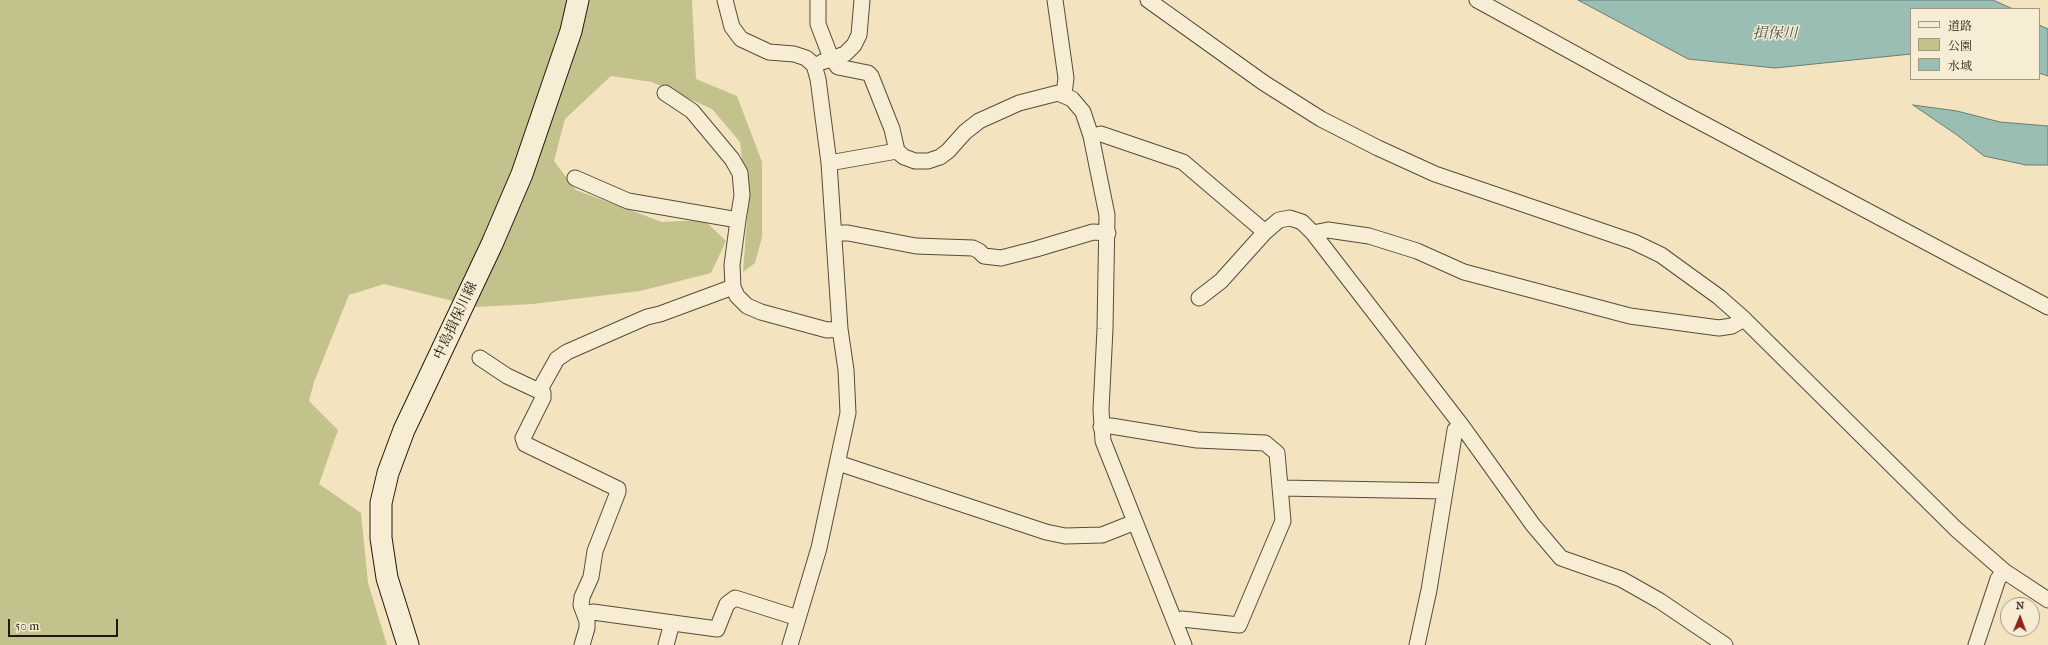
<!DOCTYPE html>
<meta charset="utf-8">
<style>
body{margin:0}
#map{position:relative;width:2048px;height:645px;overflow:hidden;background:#f3e4bf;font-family:"IM FELL French Canon","Noto Serif JP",serif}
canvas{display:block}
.legend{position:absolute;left:1910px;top:8px;width:130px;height:72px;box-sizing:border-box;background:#f7edd5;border:1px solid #a29885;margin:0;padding:5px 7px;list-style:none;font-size:12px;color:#22190e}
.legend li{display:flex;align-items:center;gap:8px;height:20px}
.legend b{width:20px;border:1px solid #a29885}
.north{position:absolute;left:2000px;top:597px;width:40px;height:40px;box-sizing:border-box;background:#f7edd5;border:1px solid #a29885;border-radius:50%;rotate:1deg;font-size:11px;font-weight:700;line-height:16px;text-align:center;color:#22190e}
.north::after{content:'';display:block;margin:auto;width:14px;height:18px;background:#8f2418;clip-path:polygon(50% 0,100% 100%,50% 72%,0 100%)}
.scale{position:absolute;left:8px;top:619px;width:110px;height:18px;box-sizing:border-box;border:2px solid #22190e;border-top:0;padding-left:5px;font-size:12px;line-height:14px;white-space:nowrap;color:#22190e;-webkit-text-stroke:3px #f7edd5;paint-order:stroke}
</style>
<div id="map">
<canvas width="2048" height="645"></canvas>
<ul class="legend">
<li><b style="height:5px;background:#f7edd5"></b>道路</li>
<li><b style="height:11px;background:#c3c28c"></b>公園</li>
<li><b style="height:11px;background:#9bbeb4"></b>水域</li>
</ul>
<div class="north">N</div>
<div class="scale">50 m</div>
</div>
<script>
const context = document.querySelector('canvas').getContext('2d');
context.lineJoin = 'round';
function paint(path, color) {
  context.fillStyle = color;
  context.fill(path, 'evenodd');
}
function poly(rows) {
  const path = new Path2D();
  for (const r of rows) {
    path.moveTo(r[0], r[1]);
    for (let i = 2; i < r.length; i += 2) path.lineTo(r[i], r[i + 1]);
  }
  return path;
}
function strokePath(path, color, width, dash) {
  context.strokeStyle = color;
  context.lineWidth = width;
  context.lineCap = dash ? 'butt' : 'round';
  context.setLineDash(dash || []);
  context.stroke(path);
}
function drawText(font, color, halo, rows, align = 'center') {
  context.font = font + ' "IM FELL French Canon","Noto Serif JP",serif';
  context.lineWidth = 3;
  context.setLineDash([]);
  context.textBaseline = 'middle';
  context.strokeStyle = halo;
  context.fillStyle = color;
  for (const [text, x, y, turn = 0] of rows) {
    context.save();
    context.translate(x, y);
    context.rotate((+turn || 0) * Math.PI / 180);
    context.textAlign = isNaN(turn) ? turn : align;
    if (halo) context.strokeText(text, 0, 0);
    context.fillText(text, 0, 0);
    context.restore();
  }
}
paint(poly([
 [0,0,692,0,696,79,737,96,762,162,762,237,755,263,743,272,748,207,740,142,712,109,652,82,611,76,565,119,554,161,576,190,662,222,704,220,726,241,711,273,640,291,533,304,477,307,384,284,349,295,314,382,309,401,338,430,319,484,361,513,368,583,387,645,0,645]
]), '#c3c28c');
const water = poly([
 [1578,0,1993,0,2013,9,1911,9,1911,54,1775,68,1688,59,1578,0],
 [2039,25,2048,29,2048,76,2039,73,2039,25],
 [1913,105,1957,111,2000,122,2048,126,2048,165,2026,165,1984,156,1957,135,1913,105]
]);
paint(water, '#9bbeb4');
strokePath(water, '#6b7c72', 1);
const minor = poly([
 [725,0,732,27,741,39,769,52,794,54,806,58,814,65,818,79,829,163,840,329,846,370,848,413,819,548,790,645],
 [818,0,818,24,831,58,838,67,868,73,871,76,892,129,897,151],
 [1055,0,1066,78,1064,94],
 [1148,0,1264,83,1321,119,1378,148,1435,174,1634,242,1661,255,1719,297,1744,319,1956,529,2004,571,2048,600],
 [1477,0,1672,107,2048,307],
 [822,62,845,54,854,45,859,35,862,0],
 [665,93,692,111,732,159,740,173,742,195,738,220],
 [1091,136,1101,134,1183,162,1265,232],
 [829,163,897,151,904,157,915,161,928,161,940,157,948,151,965,132,979,121,1019,103,1058,93,1072,99,1083,112,1091,136,1107,215,1105,329,1101,410,1103,441,1184,645],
 [575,178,628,201,738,220,732,265,733,287,737,296,747,306,761,312,827,330,840,329],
 [834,233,848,233,916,246,973,248,979,251,984,256,1001,258,1036,249,1093,232,1108,233],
 [1313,233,1328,230,1369,236,1417,251,1464,272,1630,316,1719,328,1732,326,1744,319],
 [1199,298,1221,281,1265,232,1279,220,1290,218,1302,222,1313,233,1462,426,1533,525,1561,558,1621,579,1660,601,1725,645],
 [480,358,507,376,539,391,557,359,567,352,647,317,660,314,733,287],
 [539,391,543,393,543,398,523,438,525,444,618,489,618,492,595,551,591,577,582,597,581,605,587,621,587,628,582,645],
 [1101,427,1111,426,1197,440,1265,443,1277,453,1283,521,1239,625,1182,619,1176,621],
 [838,463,1046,532,1065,536,1102,535,1135,522],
 [1281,488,1445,491],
 [585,614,593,612,717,629,727,604,735,598,798,618],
 [666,645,672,623],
 [1417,645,1429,590,1455,430,1462,426],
 [1976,645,1998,579,2004,571]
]);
const secondary = poly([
 [408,645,387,578,381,538,381,503,388,473,404,430,492,244,522,174,571,31,578,0]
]);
strokePath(minor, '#564c3a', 17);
strokePath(secondary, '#22190e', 23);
strokePath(minor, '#f7edd5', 15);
strokePath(secondary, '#f7edd5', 21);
drawText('14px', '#22190e', '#f7edd5', [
 ["中島揖保川線",456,321,-65]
]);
drawText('italic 15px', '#4c5348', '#f7edd5', [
 ["揖保川",1775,34]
]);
</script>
